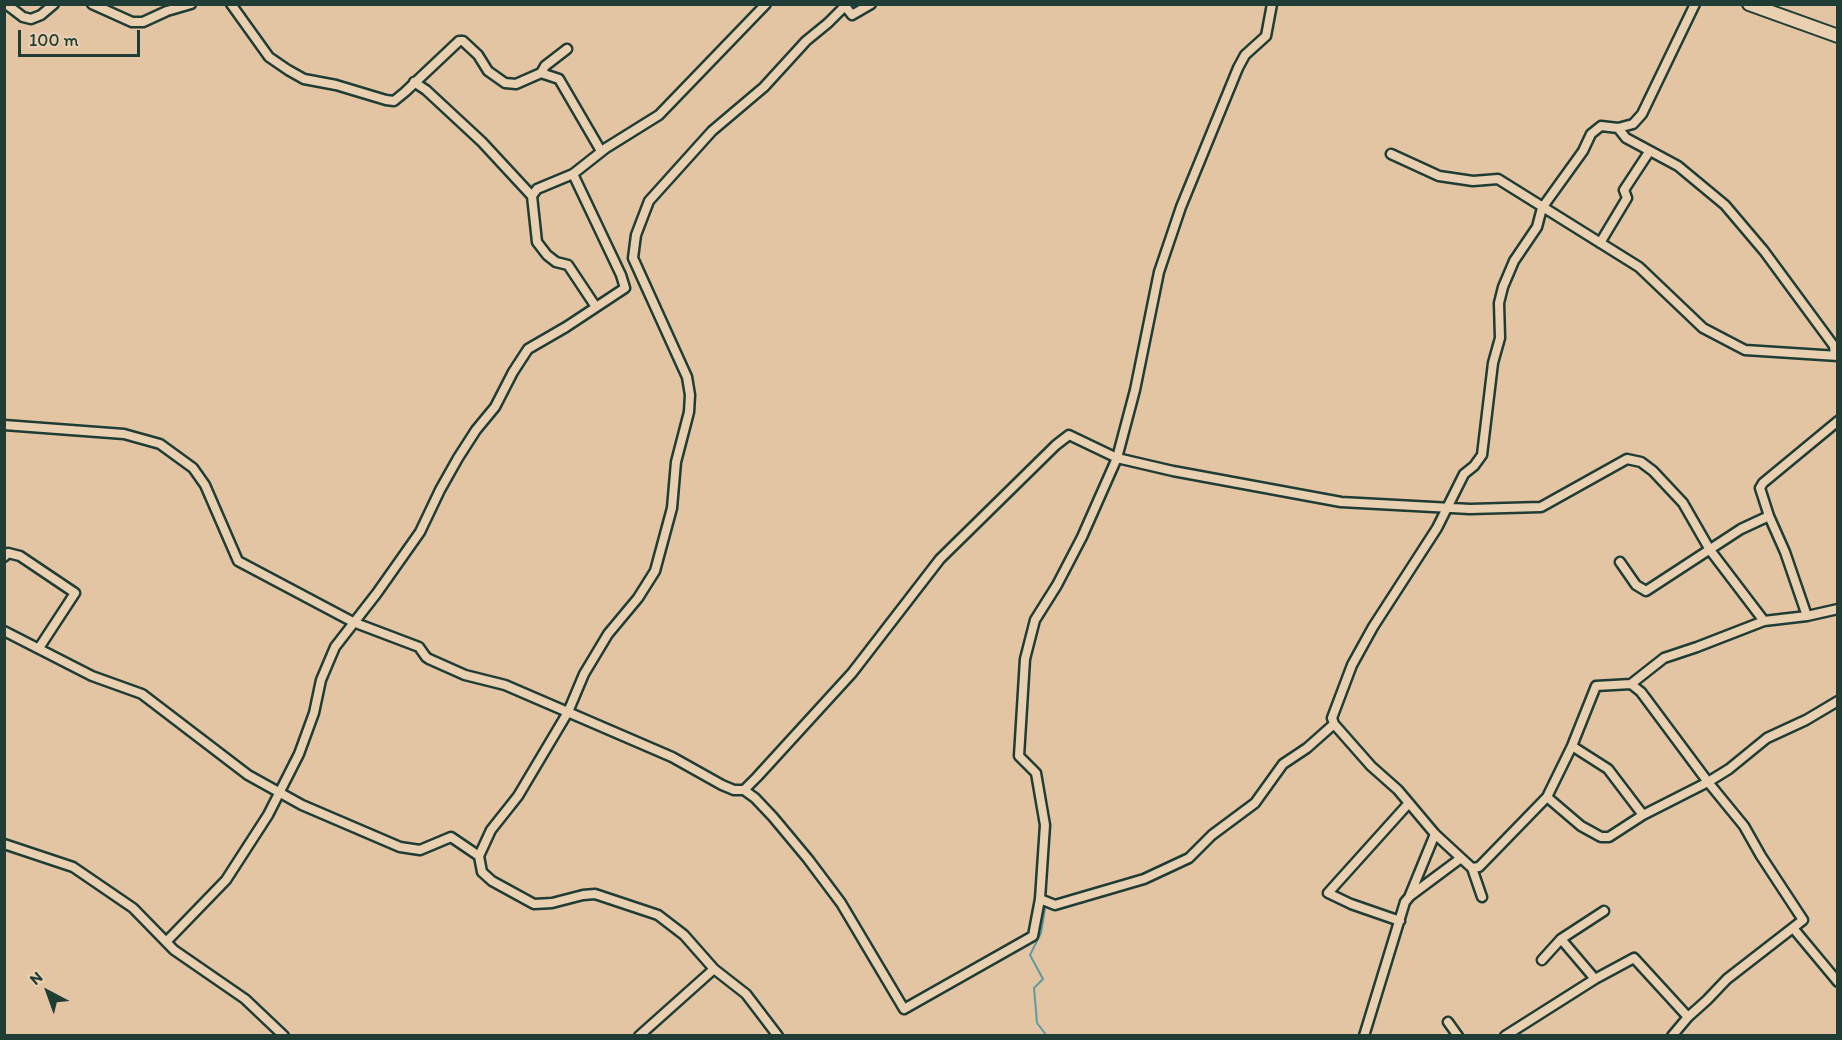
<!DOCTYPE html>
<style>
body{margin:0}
#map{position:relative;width:1842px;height:1040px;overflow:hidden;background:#e3c5a4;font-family:Itim,sans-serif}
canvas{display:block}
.frame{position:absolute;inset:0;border:6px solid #1f3d34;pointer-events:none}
.north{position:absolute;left:18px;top:962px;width:60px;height:60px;-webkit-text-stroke:4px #e9d0b1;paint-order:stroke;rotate:319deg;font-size:16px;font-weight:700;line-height:24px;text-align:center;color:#1f3d34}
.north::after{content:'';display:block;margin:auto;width:21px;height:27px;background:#1f3d34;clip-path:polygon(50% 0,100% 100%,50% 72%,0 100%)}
.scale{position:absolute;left:18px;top:30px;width:122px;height:27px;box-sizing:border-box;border:3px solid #1f3d34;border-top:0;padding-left:8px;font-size:18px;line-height:21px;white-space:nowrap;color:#1f3d34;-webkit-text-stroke:4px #e9d0b1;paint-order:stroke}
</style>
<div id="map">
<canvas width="1842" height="1040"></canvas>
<div class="frame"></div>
<div class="north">N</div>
<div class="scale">100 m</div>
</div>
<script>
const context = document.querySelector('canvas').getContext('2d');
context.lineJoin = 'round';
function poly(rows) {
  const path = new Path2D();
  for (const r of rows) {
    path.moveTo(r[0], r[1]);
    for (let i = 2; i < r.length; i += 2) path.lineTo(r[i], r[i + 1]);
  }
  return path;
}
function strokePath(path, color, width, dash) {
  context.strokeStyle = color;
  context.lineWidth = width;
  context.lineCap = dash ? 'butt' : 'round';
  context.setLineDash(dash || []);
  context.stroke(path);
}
strokePath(poly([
 [1045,909,1041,933,1030,955,1043,979,1034,988,1037,1023,1047,1036]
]), '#6099a3', 2);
const minor = poly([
 [6,4,23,17,31,19,41,15,54,4],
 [92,4,132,22,143,22,167,11,191,4],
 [231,4,269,57,288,70,304,79,336,85,386,100,394,101,405,92,459,41,463,41,478,55,488,71,505,83,516,84,541,73,559,79,601,151],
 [845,6,852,15,871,4],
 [541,73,545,66,567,49],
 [414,82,426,90,482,142,532,196],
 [1618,128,1626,138,1678,166,1725,205,1764,251,1834,346,1835,355],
 [1391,154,1439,176,1473,181,1498,179,1639,267,1703,328,1745,350,1838,356],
 [573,174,537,189,532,196,537,242,547,255,556,262,568,265,596,307],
 [1600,243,1627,198,1624,190,1649,152],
 [4,425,124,434,160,444,193,468,205,485,238,561,353,622,419,647,426,657,429,659,465,675,505,685,672,757,722,785,734,790,744,790,757,777,852,673,940,559,1056,445,1069,435,1117,458,1173,471,1341,502,1470,509,1541,507,1627,459,1641,462,1653,471,1683,503,1710,550,1764,621,1807,616,1838,609],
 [4,557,8,553,20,556,75,593,39,648],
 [1620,562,1636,585,1646,591,1741,529,1769,516],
 [1807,616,1785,552,1769,516,1760,488,1763,483,1838,421],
 [4,631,92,676,142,694,248,775,302,805,400,847,420,850,451,837,479,856],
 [1334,724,1371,766,1398,790,1435,834,1461,858],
 [1572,746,1608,769,1643,815],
 [744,790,755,798,773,817,808,859,841,903,904,1009,1033,936,1040,899,1055,905,1144,879,1189,858,1212,835,1255,803,1283,764,1307,748,1334,724,1332,718,1352,665,1373,627,1437,528,1464,474,1474,466,1482,455,1493,363,1500,338,1499,303,1503,287,1514,261,1537,227,1542,208,1583,151,1591,134,1601,126,1618,128,1633,124,1642,114,1695,4],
 [1547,797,1581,826,1601,837,1609,837,1643,815,1708,782,1729,769,1767,738,1806,720,1838,701],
 [4,844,73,867,133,908,174,950,245,999,284,1036],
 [1472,868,1482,897],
 [1410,895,1435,834],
 [1040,899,1045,825,1036,773,1019,756,1025,659,1035,620,1057,585,1082,537,1117,458,1135,390,1159,272,1181,207,1238,68,1245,55,1266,36,1272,4],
 [1400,921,1351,904,1328,893,1409,803],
 [1793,928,1838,982],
 [1561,939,1604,911],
 [166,942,226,880,268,815,299,754,314,713,321,680,335,647,377,593,420,532,440,490,458,458,476,430,495,407,513,372,528,349,566,327,625,288,621,275,573,174,606,148,659,115,766,4],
 [1542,960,1561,939,1595,979,1634,958,1688,1017,1707,1000,1727,979,1803,920,1761,856,1744,826,1708,782,1641,692,1631,684],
 [1448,1022,1458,1036],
 [639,1036,714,969],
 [778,1036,746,994,714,969,684,935,658,915,595,894,583,895,552,903,534,904,492,881,482,872,479,856,491,830,518,796,568,712,584,674,608,634,638,598,655,571,672,508,676,462,689,412,690,395,687,377,633,258,636,235,649,201,712,131,764,87,806,41,828,23,847,4],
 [1364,1036,1405,902,1410,896,1461,858,1472,868,1479,867,1547,797,1572,746,1596,686,1631,684,1664,658,1697,647,1764,621],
 [1505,1036,1595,979],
 [1672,1036,1688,1017]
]);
const secondary = poly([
 [1749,4,1838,36]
]);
strokePath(minor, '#1f3d34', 13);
strokePath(secondary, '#1f3d34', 16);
strokePath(minor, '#e9d0b1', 8);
strokePath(secondary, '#e9d0b1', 12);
</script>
